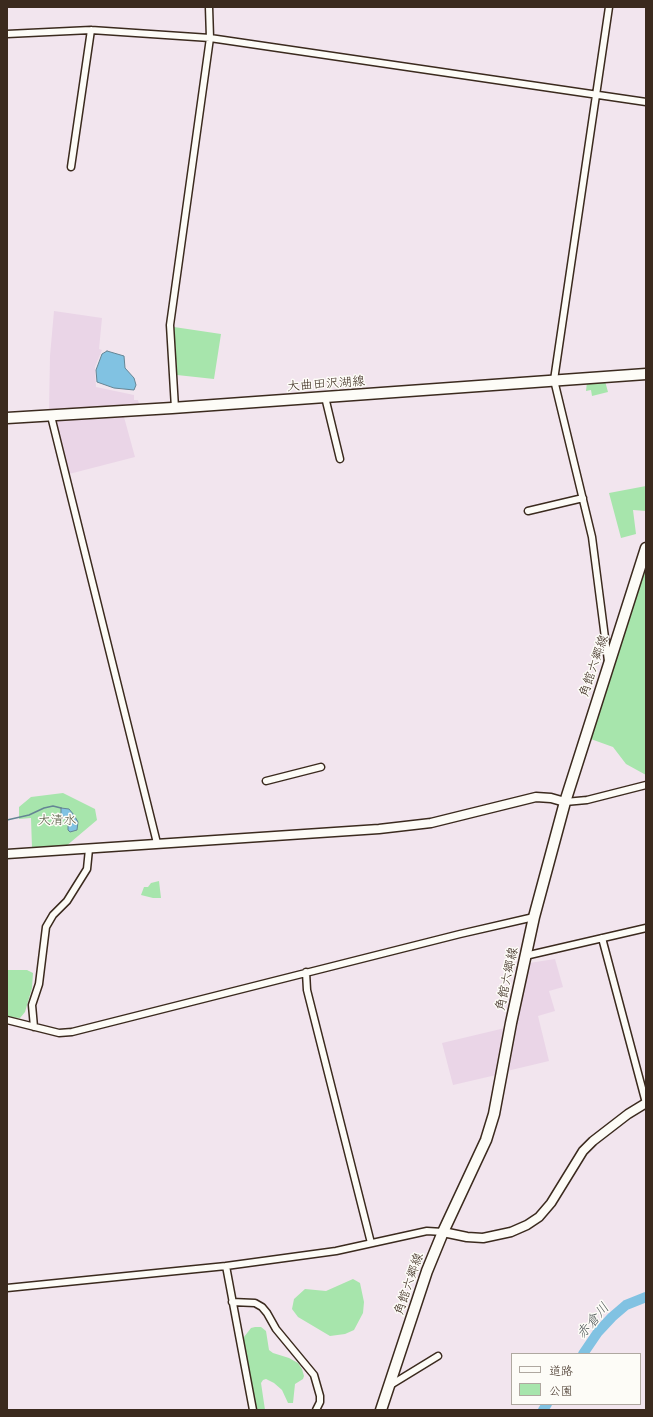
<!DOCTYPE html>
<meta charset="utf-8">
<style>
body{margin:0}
#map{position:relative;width:653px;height:1417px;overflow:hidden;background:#f2e5ee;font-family:"Comic Neue","Klee One",sans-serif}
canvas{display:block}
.frame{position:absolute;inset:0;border:8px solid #3b2a1e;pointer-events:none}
.legend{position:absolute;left:511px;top:1353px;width:130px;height:52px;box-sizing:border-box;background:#fdfcf7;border:1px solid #afa8a0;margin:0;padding:5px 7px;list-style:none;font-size:12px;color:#3b2a1e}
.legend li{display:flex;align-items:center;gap:8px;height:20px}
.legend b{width:20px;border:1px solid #afa8a0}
</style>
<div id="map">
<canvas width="653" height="1417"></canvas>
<div class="frame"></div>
<ul class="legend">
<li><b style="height:5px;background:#fdfcf7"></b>道路</li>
<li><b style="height:11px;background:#a7e5ac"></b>公園</li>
</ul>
</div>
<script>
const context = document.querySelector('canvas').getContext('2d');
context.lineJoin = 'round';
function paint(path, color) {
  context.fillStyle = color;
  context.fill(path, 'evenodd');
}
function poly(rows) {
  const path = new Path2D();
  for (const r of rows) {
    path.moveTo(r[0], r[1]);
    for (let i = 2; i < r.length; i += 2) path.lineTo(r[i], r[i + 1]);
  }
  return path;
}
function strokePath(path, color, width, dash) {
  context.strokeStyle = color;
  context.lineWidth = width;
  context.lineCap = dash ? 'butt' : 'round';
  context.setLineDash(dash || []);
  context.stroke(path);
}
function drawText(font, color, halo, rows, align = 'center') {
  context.font = font + ' "Comic Neue","Klee One",sans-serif';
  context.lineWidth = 3;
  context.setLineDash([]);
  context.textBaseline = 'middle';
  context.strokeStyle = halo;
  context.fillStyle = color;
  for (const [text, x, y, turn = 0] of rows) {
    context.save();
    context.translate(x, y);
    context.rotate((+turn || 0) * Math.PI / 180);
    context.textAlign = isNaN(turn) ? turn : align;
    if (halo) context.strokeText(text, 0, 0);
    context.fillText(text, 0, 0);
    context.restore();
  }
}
paint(poly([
 [54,311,102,318,99,349,102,350,95,367,96,387,134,395,134,400,138,400,140,408,49,411,50,356],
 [124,417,135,457,69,474,56,420],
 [555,959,563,987,549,991,555,1011,538,1016,549,1061,507,1071,529,963],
 [505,1028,496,1075,453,1085,442,1043]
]), '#ead5e7');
paint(poly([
 [174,327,221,334,214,379,177,375],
 [605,381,608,392,592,396,591,390,586,391,587,382],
 [646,486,646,511,633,510,636,534,621,538,609,493],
 [646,567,646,775,626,764,613,747,588,738],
 [63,793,95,809,97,820,65,847,32,848,31,818,19,819,19,807,31,797],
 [159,881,161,898,153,898,141,895,144,887,148,887,151,883],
 [7,970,27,970,33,973,32,988,25,1012,20,1018,7,1017],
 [353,1279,360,1283,364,1302,363,1313,354,1330,345,1334,330,1336,298,1317,292,1309,294,1299,305,1289,326,1291],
 [255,1327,261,1327,266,1331,269,1350,273,1353,289,1358,298,1363,302,1369,304,1376,303,1379,295,1384,293,1403,288,1403,282,1390,274,1383,266,1379,263,1380,261,1383,265,1410,256,1410,243,1342,244,1337,251,1328]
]), '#a7e5ac');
const water = poly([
 [107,351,124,356,125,368,134,378,136,385,134,390,114,388,97,382,96,370,102,354,107,351],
 [61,808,69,809,74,815,78,822,77,830,70,832,68,830,68,823,61,814,61,808]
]);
paint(water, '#81c2e2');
strokePath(water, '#658594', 1);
strokePath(poly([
 [7,820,29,815,44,808,53,806,61,808]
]), '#658594', 1.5);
strokePath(poly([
 [583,1354,598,1332,612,1317,626,1305,646,1297],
 [543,1410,547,1404]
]), '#81c2e2', 10);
const minor = poly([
 [7,34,91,30,210,38,646,102],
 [71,167,91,30],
 [325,397,340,459],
 [175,408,170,325,210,38,209,7],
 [51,416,157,843],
 [528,511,583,498],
 [608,661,592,537,554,380,609,7],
 [266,781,321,767],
 [565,802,587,800,646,785],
 [602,938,646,1103],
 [525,956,646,928],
 [306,972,307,990,371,1243],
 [7,1020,59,1033,72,1032,460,934,534,917],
 [34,1027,32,1005,39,984,46,927,53,915,67,901,87,869,89,849],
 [226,1266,253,1410],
 [7,1288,226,1266,336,1251,427,1231,443,1232],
 [232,1302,255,1303,262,1307,267,1313,276,1329,314,1375,320,1396,320,1402,316,1410],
 [389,1386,438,1356]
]);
const tertiary = poly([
 [7,854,379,829,431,823,536,797,551,798,565,802],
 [443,1232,467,1237,483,1238,511,1232,527,1225,539,1217,551,1203,583,1151,593,1141,628,1114,646,1103]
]);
const primary = poly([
 [7,418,172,408,646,374],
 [381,1410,427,1271,443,1232,486,1140,494,1114,511,1023,534,917,565,802,646,548]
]);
strokePath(minor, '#3b2a1e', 9);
strokePath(tertiary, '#3b2a1e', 11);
strokePath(primary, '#3b2a1e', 13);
strokePath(minor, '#fdfcf7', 6);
strokePath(tertiary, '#fdfcf7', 8);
strokePath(primary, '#fdfcf7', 10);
drawText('13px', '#3b2a1e', '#fdfcf7', [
 ["大曲田沢湖線",326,384,-4],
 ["角館六郷線",594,666,-71],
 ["角館六郷線",507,979,-78],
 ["角館六郷線",409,1284,-71]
]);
drawText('13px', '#565942', '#fdfcf7', [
 ["大清水",57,820]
]);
drawText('italic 14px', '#505859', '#fdfcf7', [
 ["赤倉川",593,1321,-49]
]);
</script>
